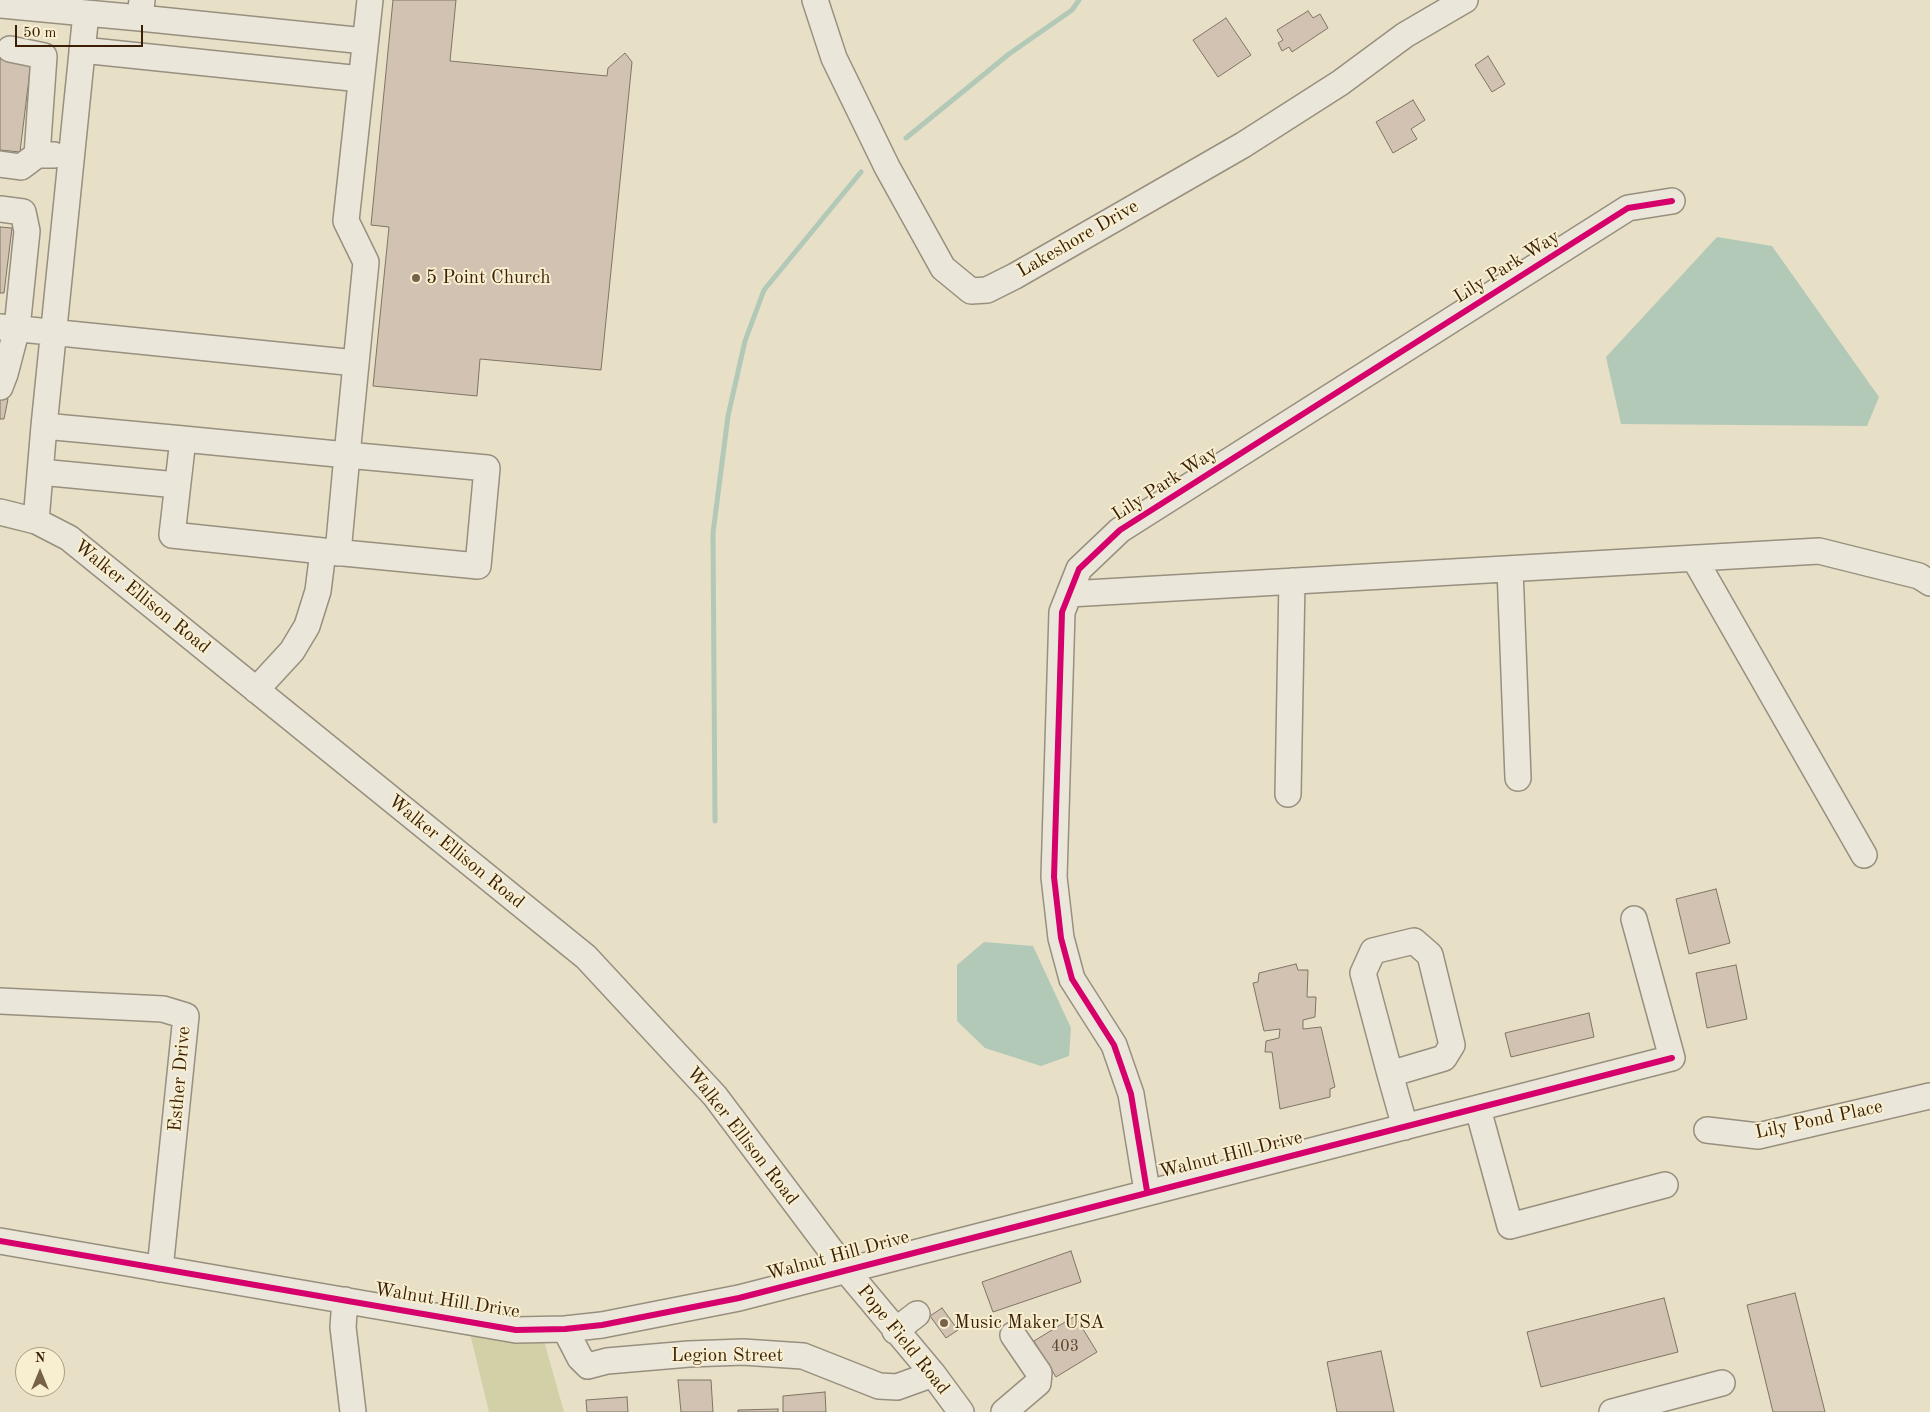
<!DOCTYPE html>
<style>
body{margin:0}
#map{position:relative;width:1930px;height:1412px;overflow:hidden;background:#e7dfc6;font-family:"Old Standard TT",serif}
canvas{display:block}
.north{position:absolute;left:15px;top:1347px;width:50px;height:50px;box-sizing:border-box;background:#f8efd1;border:1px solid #ac9b7f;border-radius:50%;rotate:0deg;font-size:14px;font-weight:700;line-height:20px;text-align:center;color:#3a1e05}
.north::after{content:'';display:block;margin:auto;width:18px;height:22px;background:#776249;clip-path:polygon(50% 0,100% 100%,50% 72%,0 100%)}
.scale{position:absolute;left:15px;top:25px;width:128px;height:22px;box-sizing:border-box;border:2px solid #3a1e05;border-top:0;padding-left:6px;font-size:15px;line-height:18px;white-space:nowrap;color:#3a1e05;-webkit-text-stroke:4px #f8efd1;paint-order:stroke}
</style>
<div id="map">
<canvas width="1930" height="1412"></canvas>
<div class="north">N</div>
<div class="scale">50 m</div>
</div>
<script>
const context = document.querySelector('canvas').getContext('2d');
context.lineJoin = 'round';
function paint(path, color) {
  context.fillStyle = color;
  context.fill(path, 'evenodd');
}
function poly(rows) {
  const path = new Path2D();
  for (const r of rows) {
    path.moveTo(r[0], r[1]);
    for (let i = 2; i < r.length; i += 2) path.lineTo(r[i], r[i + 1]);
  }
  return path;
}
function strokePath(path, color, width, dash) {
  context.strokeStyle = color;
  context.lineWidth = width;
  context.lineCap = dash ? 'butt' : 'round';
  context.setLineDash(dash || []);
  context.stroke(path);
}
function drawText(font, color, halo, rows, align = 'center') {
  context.font = font + ' "Old Standard TT",serif';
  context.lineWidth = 4;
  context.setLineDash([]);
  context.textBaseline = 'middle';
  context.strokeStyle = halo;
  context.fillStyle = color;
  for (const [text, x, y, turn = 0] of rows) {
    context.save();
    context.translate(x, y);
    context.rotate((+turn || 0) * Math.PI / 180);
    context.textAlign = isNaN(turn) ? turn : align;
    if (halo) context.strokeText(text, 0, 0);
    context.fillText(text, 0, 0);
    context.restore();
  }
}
paint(poly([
 [470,1333,544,1341,564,1412,489,1412]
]), '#d2d0a6');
paint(poly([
 [1717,237,1772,246,1879,397,1867,426,1621,424,1606,357],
 [984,942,1033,946,1071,1028,1069,1056,1041,1066,985,1048,957,1021,957,965]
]), '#b2c9b8');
strokePath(poly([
 [906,138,1009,54,1072,10,1079,0],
 [715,821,713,533,728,416,745,341,764,290,861,172]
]), '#b2c9b8', 5);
const building = poly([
 [393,0,456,0,450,61,607,76,608,68,625,53,632,62,601,370,480,359,477,396,373,386,389,227,371,225,393,0],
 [1308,11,1313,18,1320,14,1328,28,1292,52,1289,47,1282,51,1278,43,1283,40,1277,30,1308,11],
 [1226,18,1251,55,1218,77,1193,40,1226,18],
 [1488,56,1505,84,1492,92,1475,65,1488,56],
 [0,59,31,62,20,152,0,150,0,59],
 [1413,100,1425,120,1411,129,1417,139,1393,153,1376,122,1413,100],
 [0,227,12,228,4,293,0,293,0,227],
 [0,398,8,399,4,419,0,419,0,398],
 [1716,889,1730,943,1689,954,1676,899,1716,889],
 [1296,964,1298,970,1308,970,1307,997,1316,997,1315,1017,1303,1020,1303,1029,1321,1027,1335,1087,1330,1089,1330,1097,1280,1109,1272,1052,1265,1052,1266,1041,1279,1038,1280,1029,1264,1031,1253,983,1258,982,1259,973,1296,964],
 [1736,965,1747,1019,1707,1028,1696,973,1736,965],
 [1589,1013,1594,1037,1511,1057,1505,1033,1589,1013],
 [1071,1251,1081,1282,993,1312,982,1282,1071,1251],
 [1795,1293,1825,1412,1773,1412,1747,1305,1795,1293],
 [1664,1298,1678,1352,1541,1387,1527,1332,1664,1298],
 [942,1308,958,1330,946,1338,930,1316,942,1308],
 [1075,1316,1097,1352,1056,1377,1034,1341,1075,1316],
 [1381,1351,1394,1412,1337,1412,1327,1362,1381,1351],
 [678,1380,711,1380,713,1412,681,1412,678,1380],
 [825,1392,826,1412,783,1412,783,1396,825,1392],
 [627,1397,628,1412,587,1412,586,1400,627,1397],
 [778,1409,778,1412,738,1412,738,1410,778,1409]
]);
paint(building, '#d1c2b1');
strokePath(building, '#7e7565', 1);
const minor = poly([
 [815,0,834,58,887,167,943,268,971,291,987,290,1015,276,1243,145,1340,83,1405,35,1465,0],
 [0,5,86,13,44,426],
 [86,13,140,18,142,0],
 [140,18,365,41],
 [10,49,44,56,37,155],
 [82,50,361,79],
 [0,164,21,167,37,155,54,155],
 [0,209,23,212,27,231,17,328,5,374,0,387],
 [0,327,356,363],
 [183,439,347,455,366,262,346,221,370,0],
 [40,472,177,485],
 [0,512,36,521,69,538,586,957,715,1096,845,1269,933,1374,961,1412],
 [36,521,44,426,183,439,172,535,323,551,318,591,307,626,292,651,256,690],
 [323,551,478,566,487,468,347,455,338,553],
 [1694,558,1864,855],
 [1510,569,1518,778],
 [1069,594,1819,551,1919,576,1930,583],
 [1288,794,1292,581],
 [0,1001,163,1009,186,1016,160,1269],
 [1390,1074,1444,1058,1452,1045,1430,955,1414,941,1373,951,1363,973,1390,1074,1405,1127],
 [1478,1109,1510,1226,1665,1185],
 [1707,1130,1758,1136,1930,1096],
 [1147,1191,1131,1094,1114,1045,1072,979,1061,938,1054,877,1062,612,1079,569,1120,530,1628,208,1672,201],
 [0,1241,516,1330,565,1329,602,1325,683,1309,739,1298,1672,1058,1634,919],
 [345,1300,343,1327,353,1412],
 [565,1329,580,1358,588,1366,607,1361,689,1354,743,1352,803,1356,879,1386,897,1387,933,1374],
 [895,1331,917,1314],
 [1004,1412,1038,1383,1039,1373,1013,1335],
 [1612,1412,1722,1383]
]);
strokePath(minor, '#988f7e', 28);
strokePath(minor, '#eae7da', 25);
strokePath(poly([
 [1147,1191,1131,1094,1114,1045,1072,979,1061,938,1054,877,1062,612,1079,569,1120,530,1628,208,1672,201],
 [0,1241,516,1330,565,1329,602,1325,739,1298,1672,1058]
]), '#d6006c', 6);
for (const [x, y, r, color] of [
 [416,278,5,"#776249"],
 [944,1323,5,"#776249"]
]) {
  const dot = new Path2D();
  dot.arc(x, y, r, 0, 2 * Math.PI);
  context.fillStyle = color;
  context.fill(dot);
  strokePath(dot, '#f8efd1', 2);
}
drawText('16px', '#604730', null, [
 ["403",1065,1347]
]);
drawText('19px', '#3a1e05', '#f8efd1', [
 ["Lakeshore Drive",1078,239,-30],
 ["Lily Park Way",1507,267,-32],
 ["Lily Park Way",1165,484,-33],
 ["Walker Ellison Road",142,597,39],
 ["Walker Ellison Road",456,852,39],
 ["Esther Drive",180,1079,-85],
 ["Lily Pond Place",1819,1120,-12],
 ["Walker Ellison Road",742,1136,52],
 ["Walnut Hill Drive",1231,1155,-14],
 ["Walnut Hill Drive",838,1256,-15],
 ["Walnut Hill Drive",447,1301,9],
 ["Pope Field Road",903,1340,51],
 ["Legion Street",727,1356]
]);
drawText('19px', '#3a1e05', '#f8efd1', [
 ["5 Point Church",426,278],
 ["Music Maker USA",954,1323]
], 'left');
</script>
